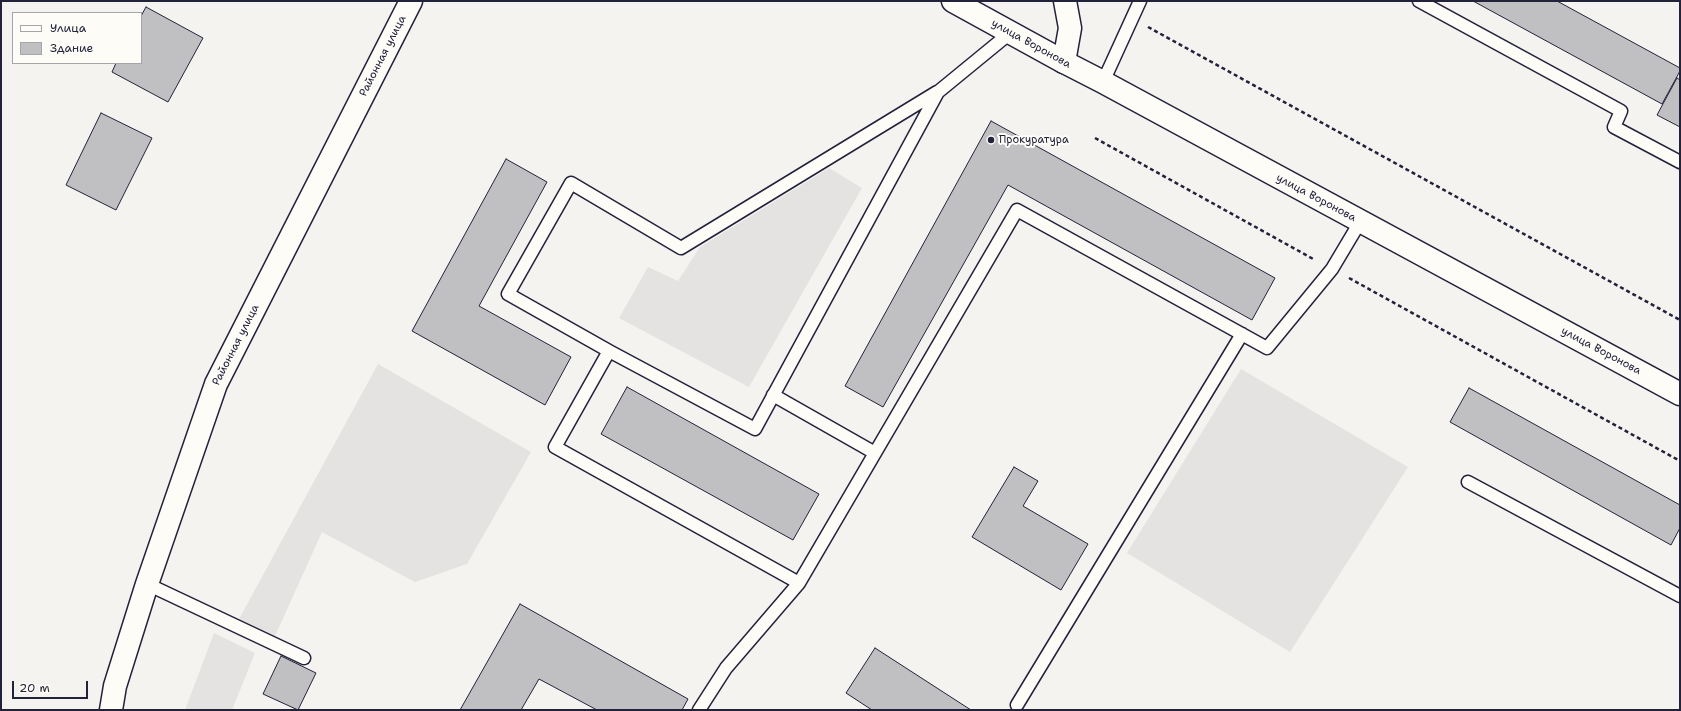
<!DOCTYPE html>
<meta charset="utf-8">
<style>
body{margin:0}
#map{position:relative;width:1681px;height:711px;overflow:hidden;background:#f4f3ef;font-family:"Shantell Sans",sans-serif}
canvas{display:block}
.frame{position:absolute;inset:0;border:2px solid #22223b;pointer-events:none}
.legend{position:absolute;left:12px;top:12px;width:130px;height:52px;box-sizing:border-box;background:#fdfcf7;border:1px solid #a5a5ac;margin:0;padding:5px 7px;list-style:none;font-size:12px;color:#22223b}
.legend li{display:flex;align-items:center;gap:8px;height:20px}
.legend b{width:20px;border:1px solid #a5a5ac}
.scale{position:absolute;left:12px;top:681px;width:76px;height:18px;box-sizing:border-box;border:2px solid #22223b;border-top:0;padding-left:5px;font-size:12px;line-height:14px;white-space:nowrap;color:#22223b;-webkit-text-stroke:3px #fdfcf7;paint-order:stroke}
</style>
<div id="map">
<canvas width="1681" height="711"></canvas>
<div class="frame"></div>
<ul class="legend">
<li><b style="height:5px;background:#fdfcf7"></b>Улица</li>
<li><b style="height:11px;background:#c0bfc2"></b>Здание</li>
</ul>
<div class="scale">20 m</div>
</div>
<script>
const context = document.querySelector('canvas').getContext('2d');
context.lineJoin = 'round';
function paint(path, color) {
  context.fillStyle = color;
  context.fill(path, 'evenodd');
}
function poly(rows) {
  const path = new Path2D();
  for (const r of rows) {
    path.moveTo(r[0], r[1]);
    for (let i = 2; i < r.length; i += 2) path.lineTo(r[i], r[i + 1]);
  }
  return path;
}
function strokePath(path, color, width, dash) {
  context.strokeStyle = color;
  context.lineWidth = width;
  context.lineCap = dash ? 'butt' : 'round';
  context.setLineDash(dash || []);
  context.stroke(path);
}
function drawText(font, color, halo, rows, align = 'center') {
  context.font = font + ' "Shantell Sans",sans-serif';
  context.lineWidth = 4;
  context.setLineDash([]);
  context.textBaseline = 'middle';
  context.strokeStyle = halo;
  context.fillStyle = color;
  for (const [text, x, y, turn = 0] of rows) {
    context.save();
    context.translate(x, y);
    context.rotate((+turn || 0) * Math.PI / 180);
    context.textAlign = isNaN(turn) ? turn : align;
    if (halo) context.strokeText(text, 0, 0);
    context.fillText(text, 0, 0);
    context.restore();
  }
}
paint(poly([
 [829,168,862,188,749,387,619,318,648,267,678,281,700,247],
 [378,364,531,452,467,564,415,582,322,532,275,636,239,619],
 [1241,369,1408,467,1290,652,1127,553],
 [214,633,255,653,232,710,185,710]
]), '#e4e3e2');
const building = poly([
 [1473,1,1557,1,1680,68,1680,71,1662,104,1473,1],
 [146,7,203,38,168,102,112,72,116,63,141,63,141,16,146,7],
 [1677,78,1680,80,1680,127,1657,115,1677,78],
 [101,113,152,138,116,210,66,185,101,113],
 [991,121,1275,278,1252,320,1008,185,883,407,845,386,991,121],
 [506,159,547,182,479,306,571,357,545,405,412,331,506,159],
 [627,387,819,494,793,540,601,434,627,387],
 [1469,388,1680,505,1680,528,1671,545,1450,422,1469,388],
 [1014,467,1038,481,1023,506,1088,544,1061,590,972,537,1014,467],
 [520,604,688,699,682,710,597,710,539,679,521,710,460,710,520,604],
 [875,648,971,710,872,710,846,693,875,648],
 [281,656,316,673,298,710,263,694,281,656]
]);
paint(building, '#c0bfc2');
strokePath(building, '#22223b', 1);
const lane = poly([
 [1419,1,1621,111,1614,127,1680,162],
 [1103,82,1140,1],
 [609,351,508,294,571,183,681,248,937,92],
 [773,395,875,453],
 [1468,482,1680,596],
 [799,583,1017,210,1267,348,1332,269,1360,222],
 [147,584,304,658],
 [1017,705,1242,334],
 [699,710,726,668,799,583,555,447,609,351,755,429,938,92,1010,33]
]);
const street = poly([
 [1064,62,1070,28,1065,1]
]);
const secondary = poly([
 [953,1,1064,62,1103,82,1680,394],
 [111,710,115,686,147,584,216,384,411,1]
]);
strokePath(lane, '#22223b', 15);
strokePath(street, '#22223b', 25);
strokePath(secondary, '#22223b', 25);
strokePath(poly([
 [1148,27,1680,320],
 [1095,138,1315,260],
 [1349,278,1680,461]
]), '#22223b', 2.5, [4, 3]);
strokePath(lane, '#fdfcf7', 12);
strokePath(street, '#fdfcf7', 22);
strokePath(secondary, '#fdfcf7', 22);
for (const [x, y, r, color] of [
 [991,140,4,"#22223b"]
]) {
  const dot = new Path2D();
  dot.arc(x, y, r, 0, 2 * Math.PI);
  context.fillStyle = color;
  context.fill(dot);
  strokePath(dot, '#fdfcf7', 1.5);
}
drawText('11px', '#22223b', '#fdfcf7', [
 ["улица Воронова",1031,44,29],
 ["Районная улица",383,56,-63],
 ["улица Воронова",1316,198,28],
 ["Районная улица",236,345,-63],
 ["улица Воронова",1601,351,28]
]);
drawText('11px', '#22223b', '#fdfcf7', [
 ["Прокуратура",999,140]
], 'left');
</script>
